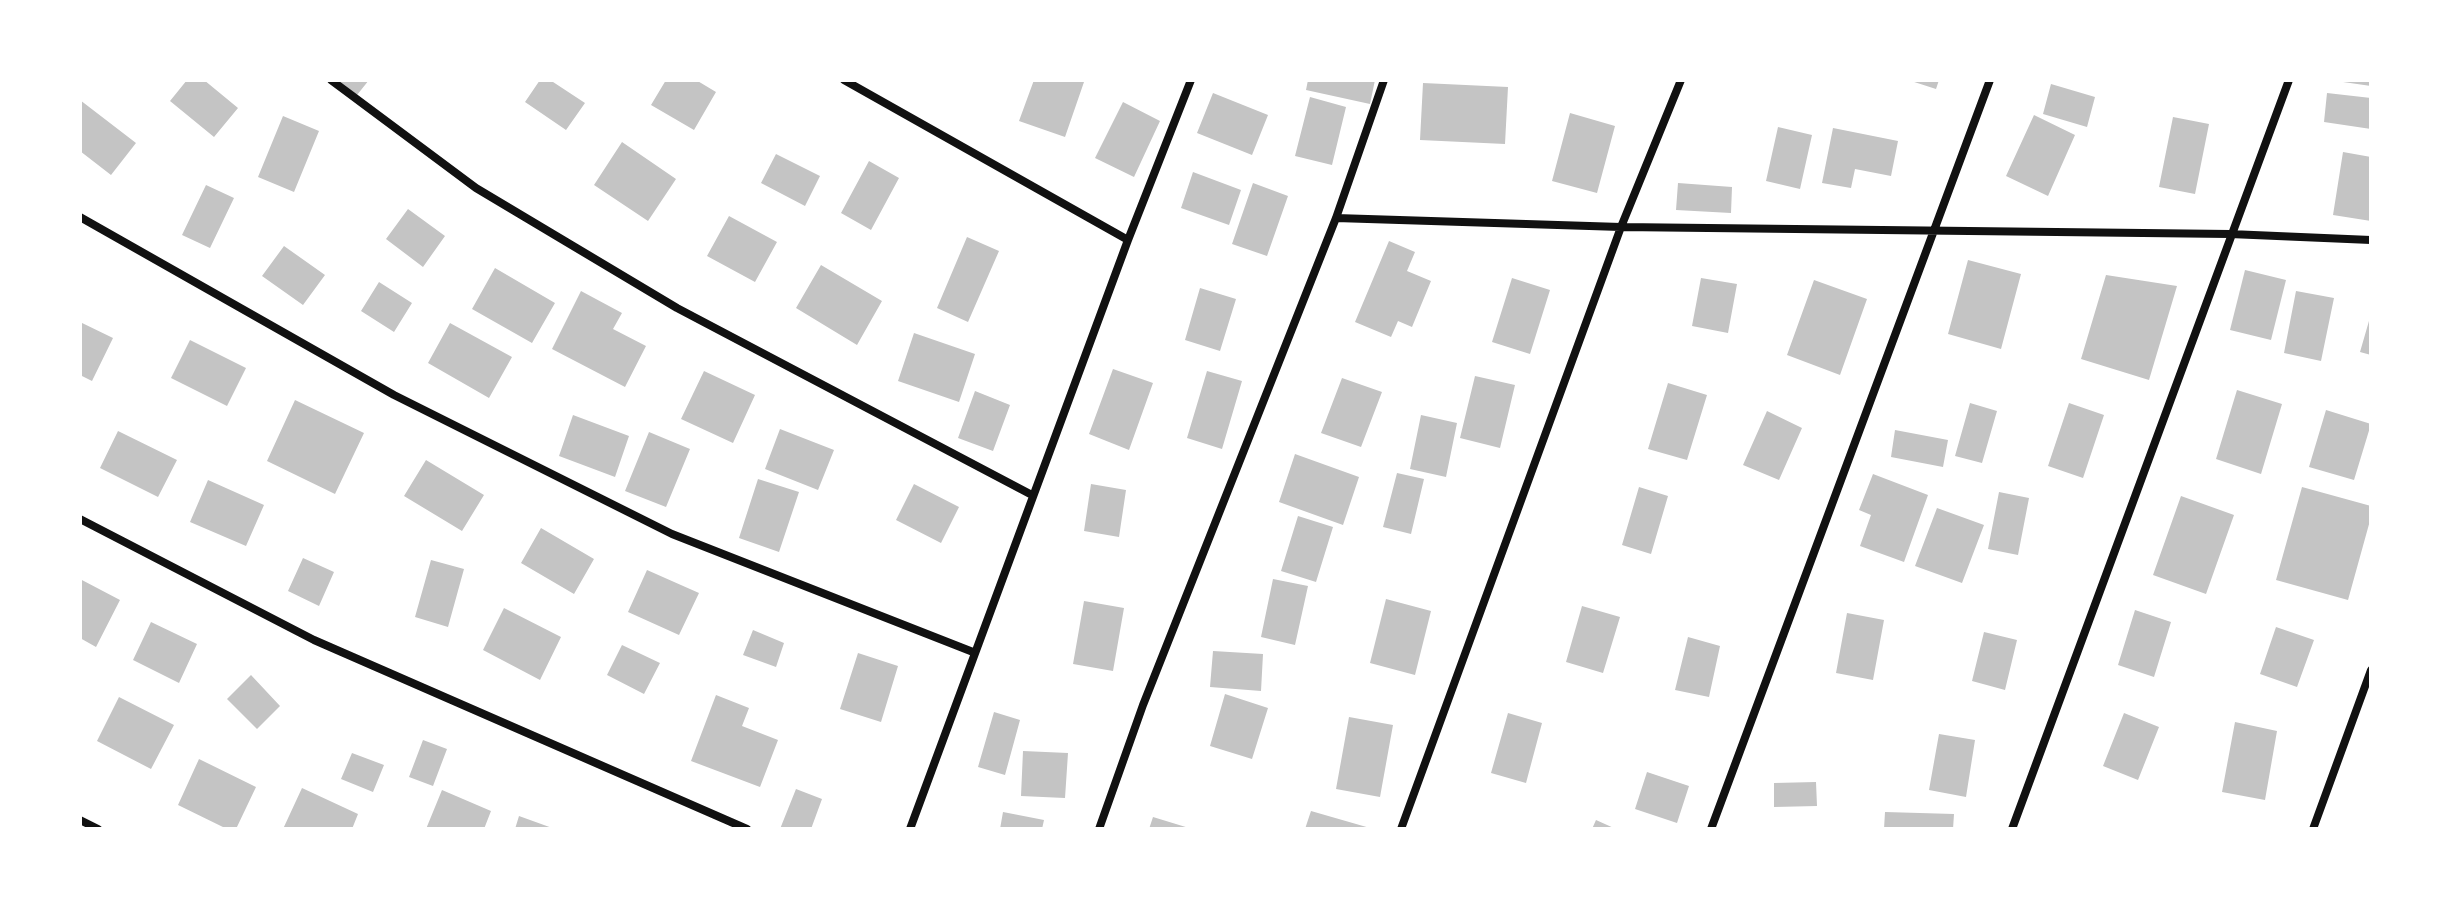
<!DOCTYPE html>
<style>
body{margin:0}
#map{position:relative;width:2451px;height:909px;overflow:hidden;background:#fff;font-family:Rubik,sans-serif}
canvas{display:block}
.frame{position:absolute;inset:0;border:82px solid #fff;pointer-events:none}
</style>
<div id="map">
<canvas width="2451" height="909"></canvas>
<div class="frame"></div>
</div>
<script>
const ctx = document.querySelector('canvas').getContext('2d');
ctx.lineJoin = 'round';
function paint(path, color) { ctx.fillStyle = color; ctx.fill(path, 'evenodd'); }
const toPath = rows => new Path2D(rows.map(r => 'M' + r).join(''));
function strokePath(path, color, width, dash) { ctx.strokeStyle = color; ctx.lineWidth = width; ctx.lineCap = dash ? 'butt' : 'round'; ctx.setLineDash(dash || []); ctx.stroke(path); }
const building = toPath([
 [187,80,204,80,238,108,214,137,170,101],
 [338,80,369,80,357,95],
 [540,80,550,80,585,103,566,130,525,102],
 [666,80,696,80,716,92,694,130,651,105],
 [1034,80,1084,82,1065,137,1019,121],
 [1308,80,1375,80,1370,104,1306,90],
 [1908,80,1939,80,1936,89],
 [2344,80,2371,80,2371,86,2343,82],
 [1423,83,1508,87,1505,144,1420,140],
 [2051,84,2095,97,2087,127,2043,114],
 [1213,93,1268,115,1252,155,1197,133],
 [2327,93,2371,98,2371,129,2324,122],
 [1310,97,1346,107,1332,165,1295,156],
 [80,100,136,143,111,175,80,151],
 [1123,102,1160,121,1134,177,1095,158],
 [1570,113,1615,126,1597,193,1552,181],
 [2034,115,2075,135,2048,196,2006,176],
 [283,116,319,131,294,192,258,177],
 [2173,117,2209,124,2195,194,2159,187],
 [1778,127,1812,135,1800,189,1766,181],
 [1833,128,1898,141,1891,176,1855,169,1851,188,1822,183],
 [622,142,676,179,648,221,594,185],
 [2343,152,2371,157,2371,221,2333,215],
 [776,154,820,176,805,206,761,183],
 [869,161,899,178,871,230,841,213],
 [1193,172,1241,190,1229,225,1181,208],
 [1253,183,1288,196,1267,256,1232,244],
 [1678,183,1732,187,1731,213,1676,210],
 [206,185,234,198,210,248,182,235],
 [408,209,445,236,423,267,386,239],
 [729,216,777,242,755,282,707,256],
 [967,237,999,251,968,322,937,308],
 [1389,241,1415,252,1407,271,1431,281,1412,327,1398,321,1391,337,1355,322],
 [284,246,325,275,303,305,262,276],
 [1968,260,2021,274,2001,349,1948,334],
 [821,265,882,301,857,345,796,308],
 [495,268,555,303,532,343,472,309],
 [2245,270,2286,280,2271,340,2230,330],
 [2106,275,2177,286,2149,380,2081,359],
 [1512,278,1550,290,1530,354,1492,342],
 [1701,278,1737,284,1728,333,1692,326],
 [1814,280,1867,299,1840,375,1787,355],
 [379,282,412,303,394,332,361,311],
 [1200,288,1236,299,1220,351,1185,340],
 [581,291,622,313,613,329,646,346,625,387,552,349],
 [2296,291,2334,298,2321,361,2284,353],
 [2371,314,2371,355,2360,352],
 [80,322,113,338,92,381,80,375],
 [450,323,512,357,489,398,428,363],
 [914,333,975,354,959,402,898,381],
 [190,340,246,368,227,406,171,378],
 [1113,369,1153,383,1129,450,1089,434],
 [704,371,755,395,733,443,681,419],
 [1207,371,1242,381,1222,449,1187,438],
 [1475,376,1515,385,1500,448,1460,438],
 [1342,378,1382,392,1361,447,1321,433],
 [1668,383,1707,395,1687,460,1648,449],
 [2237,390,2282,404,2261,474,2216,459],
 [975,391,1010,405,993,451,958,438],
 [295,400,364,433,335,494,267,461],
 [1970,403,1997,411,1982,463,1955,456],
 [2069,403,2104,415,2083,478,2048,466],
 [2326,410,2371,424,2354,480,2309,467],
 [1767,411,1802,428,1779,480,1743,465],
 [573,415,629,436,615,477,559,456],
 [1421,415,1457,423,1446,477,1410,469],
 [780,429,834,450,818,490,765,469],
 [1895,430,1948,440,1943,467,1891,457],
 [118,431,177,460,158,497,100,468],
 [649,432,690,449,666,507,625,491],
 [1295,454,1359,477,1343,525,1279,502],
 [426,460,484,495,462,531,404,496],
 [1397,473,1424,479,1411,534,1383,527],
 [1873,474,1928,495,1904,562,1860,546,1871,515,1859,510],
 [758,479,799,492,779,552,739,538],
 [208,480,264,505,246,546,190,522],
 [914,484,959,507,941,543,896,520],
 [1091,484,1126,490,1119,537,1084,531],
 [1639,487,1668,496,1651,554,1622,545],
 [2302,487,2371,506,2371,517,2348,600,2276,580],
 [1999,492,2029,498,2018,555,1988,549],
 [2181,496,2234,515,2206,594,2153,575],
 [1937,508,1984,525,1962,583,1915,566],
 [1298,516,1333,527,1316,582,1281,571],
 [541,528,594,559,574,594,521,563],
 [303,558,334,572,319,606,288,591],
 [431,560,464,569,448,627,415,617],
 [647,570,699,593,679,635,628,612],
 [80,579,120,600,96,647,80,638],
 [1273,579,1308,586,1295,645,1261,637],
 [1386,599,1431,611,1415,675,1370,663],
 [1084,601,1124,608,1113,671,1073,664],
 [1582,606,1620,617,1603,673,1566,662],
 [504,608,561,637,540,680,483,650],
 [2135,610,2171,622,2154,677,2118,665],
 [1847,613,1884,620,1873,680,1836,673],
 [151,622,197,644,179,683,133,660],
 [2276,627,2314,640,2297,687,2260,674],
 [753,630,784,643,776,667,743,655],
 [1984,632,2017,640,2005,690,1972,681],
 [1688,637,1720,646,1709,697,1675,690],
 [622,645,660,663,644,694,607,675],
 [1213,651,1263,654,1261,691,1210,687],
 [858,653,898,666,881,722,840,709],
 [251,675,280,706,257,729,227,699],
 [1225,694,1268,708,1252,759,1210,746],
 [716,695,749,708,742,726,778,740,760,787,691,761],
 [119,697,174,725,151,769,97,741],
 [994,712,1020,720,1005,775,978,767],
 [1508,713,1542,723,1526,783,1491,773],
 [2124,713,2159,727,2138,780,2103,766],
 [1349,717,1393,725,1380,797,1336,789],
 [2235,722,2277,731,2265,800,2222,792],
 [1939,734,1975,740,1966,797,1929,790],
 [423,740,447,749,433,786,409,777],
 [1023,751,1068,753,1065,798,1021,796],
 [352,753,384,765,373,792,341,779],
 [199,759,256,787,236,829,227,829,178,805],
 [1647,772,1689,786,1677,823,1635,809],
 [1816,782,1817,806,1774,807,1774,783],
 [302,788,358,814,352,829,283,829],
 [796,789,822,799,811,829,780,829],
 [442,790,491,811,484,829,426,829],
 [1311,811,1370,828,1370,829,1305,829],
 [1003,812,1044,820,1042,829,1000,829],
 [1885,812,1954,814,1953,829,1884,829],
 [519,816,555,829,515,829],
 [1153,817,1189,828,1189,829,1149,829],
 [1596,820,1616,829,1592,829]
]);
const minor = toPath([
 [331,80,476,188,677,308,1032,495],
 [844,80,1128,240],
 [80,217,394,395,672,534,973,652],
 [1336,218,1621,227,2230,234,2371,240],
 [80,519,314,640,747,829],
 [80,820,98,829],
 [910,829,1128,240,1191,80],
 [1099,829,1143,705,1336,218,1384,80],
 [1401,829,1621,227,1681,80],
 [1711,829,1990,80],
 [2012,829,2289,80],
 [2313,829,2371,670]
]);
paint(building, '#c4c4c4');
strokePath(minor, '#111', 8);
</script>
